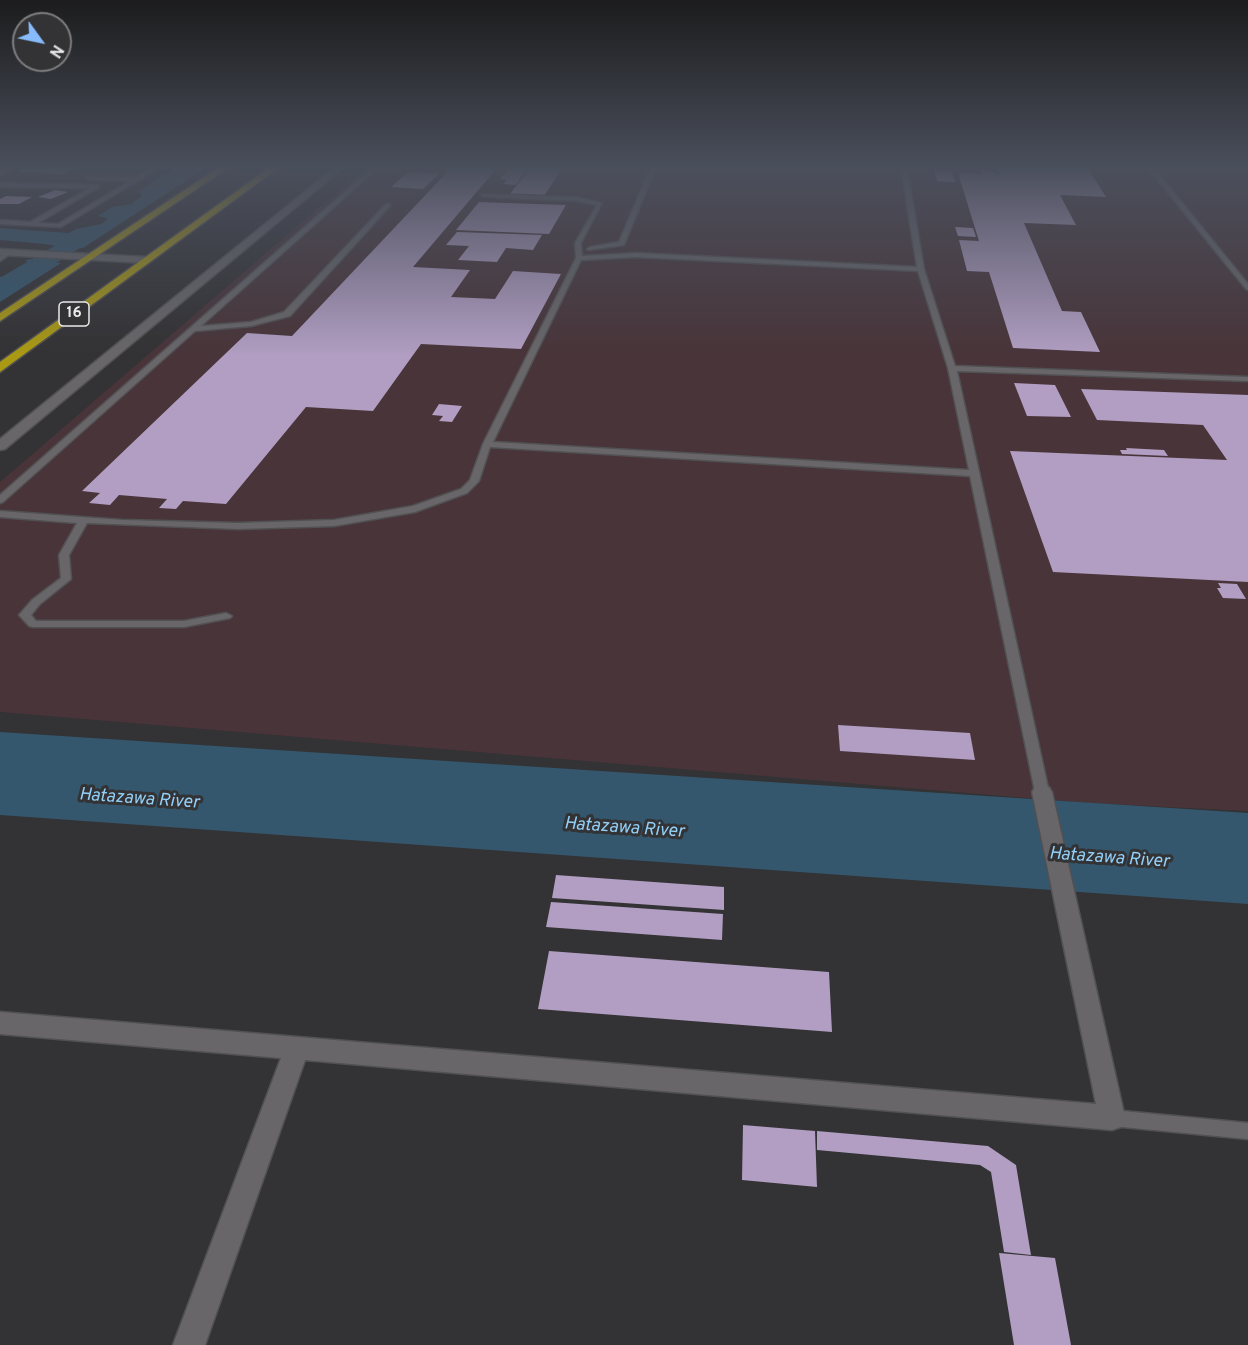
<!DOCTYPE html>
<style>
body{margin:0}
#map{position:relative;width:1248px;height:1345px;overflow:hidden;background:#333234;font-family:Overpass,sans-serif}
canvas{display:block}
.north{position:absolute;left:12px;top:12px;width:60px;height:60px;box-sizing:border-box;background:#333234;border:2px solid #7c7b7d;border-radius:50%;rotate:123deg;font-size:16px;font-weight:700;line-height:24px;text-align:center;color:#eae9eb}
.north::after{content:'';display:block;margin:auto;width:21px;height:27px;background:#88bbfc;clip-path:polygon(50% 0,100% 100%,50% 72%,0 100%)}
</style>
<div id="map">
<canvas width="1248" height="1345"></canvas>
<div class="north">N</div>
</div>
<script>
const ctx = document.querySelector('canvas').getContext('2d');
ctx.lineJoin = 'round';
function paint(path, color) { ctx.fillStyle = color; ctx.fill(path, 'evenodd'); }
const toPath = rows => new Path2D(rows.map(r => 'M' + r).join(''));
function strokePath(path, color, width, dash) { ctx.strokeStyle = color; ctx.lineWidth = width; ctx.lineCap = dash ? 'butt' : 'round'; ctx.setLineDash(dash || []); ctx.stroke(path); }
function label(font, color, halo, rows, align = 'center') {
  ctx.font = font + ' Overpass,sans-serif'; ctx.lineWidth = 6; ctx.setLineDash([]); ctx.textBaseline = 'middle'; ctx.strokeStyle = halo; ctx.fillStyle = color; for (const [text, x, y, turn = 0] of rows) {
    ctx.save(); ctx.translate(x, y); ctx.rotate((+turn || 0) * Math.PI / 180); ctx.textAlign = isNaN(turn) ? turn : align; if (halo) ctx.strokeText(text, 0, 0); ctx.fillText(text, 0, 0); ctx.restore();
  }
}
const industrial = toPath([
 [365,168,1248,168,1248,811,1087,803,0,712,0,482]
]);
const water = toPath([
 [175,168,206,168,83,248,56,249,58,247,56,246,29,241,22,236,0,235,0,230,69,233,76,229,102,224,108,218,98,216,112,207,132,204,142,195,137,192],
 [29,259,61,263,0,302,0,277,16,273,31,263,25,261],
 [0,732,1248,813,1248,904,0,815]
]);
const river = toPath([
 [0,228,79,234,86,236,90,240,86,244,8,293,0,295,0,278,56,245,0,240,0,228]
]);
const building = toPath([
 [25,168,75,168,64,174,16,172],
 [451,168,497,168,413,267,470,270,451,297,495,299,513,271,561,274,521,349,421,344,373,411,306,407,226,504,183,501,176,509,159,508,167,499,119,495,110,505,89,503,100,493,82,491,247,333,292,336],
 [509,168,520,168,527,169,516,185,503,184,507,180,500,179],
 [530,168,562,168,544,196,510,194],
 [997,168,1088,168,1106,197,1060,195,1076,225,1024,223,1062,311,1081,312,1100,352,1013,348,989,272,967,271,959,240,979,241,958,173,983,174,981,170,993,171,1000,175],
 [934,170,952,171,955,182,937,181],
 [408,172,439,174,423,189,391,187],
 [55,190,68,192,51,199,38,197],
 [6,196,32,197,19,204,0,204,0,199],
 [479,202,566,205,549,234,456,230],
 [955,227,973,228,976,237,958,236],
 [457,232,542,235,533,250,506,248,497,262,458,260,469,246,446,245],
 [1014,383,1055,385,1071,417,1027,416],
 [1081,389,1248,395,1248,582,1053,572,1010,451,1227,460,1203,425,1097,420],
 [439,404,462,406,452,422,439,421,443,416,432,415],
 [1126,448,1164,450,1168,456,1122,454,1120,450,1127,450],
 [1218,583,1237,584,1246,599,1223,598,1217,588,1221,588],
 [838,725,970,733,975,760,840,751],
 [556,875,724,887,724,910,552,898],
 [551,902,723,914,722,940,546,927],
 [549,951,829,972,832,1032,538,1009],
 [743,1125,815,1131,817,1187,742,1180],
 [817,1131,988,1146,1016,1165,1031,1255,1004,1252,991,1172,980,1165,817,1150],
 [999,1253,1055,1258,1071,1345,1014,1345]
]);
const lane = toPath([
 [152,168,159,168,61,227,0,224,0,220,30,222,90,188,0,187,0,183,99,185,99,187,38,223,58,224,130,181,89,180,87,177,135,178,152,168],
 [372,168,378,168,201,326,251,322,284,312,386,204,390,204,390,206,290,316,251,326,195,331,3,502,0,503,0,495,372,168],
 [650,168,656,168,624,245,588,250,587,249,590,247,619,242,650,168],
 [901,168,907,168,924,269,955,366,1248,377,1248,381,957,371,1049,792,1047,795,1037,795,1035,792,970,476,490,447,479,481,467,493,415,512,334,526,238,529,87,523,69,555,71,579,40,604,31,615,36,621,184,621,226,613,232,616,230,618,184,627,33,627,29,626,19,615,32,600,61,578,59,555,77,523,0,517,0,511,122,520,238,523,334,520,413,506,461,489,470,480,483,444,576,258,575,243,597,205,576,201,483,197,481,194,576,197,602,203,581,243,582,256,636,253,917,267,901,168],
 [636,257,918,271,948,368,969,470,493,442,581,260,636,257],
 [1148,168,1154,168,1248,284,1248,290,1246,289,1148,168],
 [8,251,13,252,0,261,0,256,8,251],
 [1112,1110,1248,1123,1248,1139,1112,1126,1106,1124,1103,1118,1106,1112,1112,1110]
]);
const street = toPath([
 [334,168,343,168,5,449,0,450,0,439,334,168]
]);
const secondary = toPath([
 [0,249,147,257,152,260,147,263,0,255,0,249],
 [1042,785,1049,787,1052,792,1125,1118,1121,1127,1112,1130,305,1060,205,1345,173,1345,281,1058,0,1034,0,1012,1096,1104,1032,792,1035,787,1042,785]
]);
const primary = toPath([
 [4,168,14,168,0,176,0,171,4,168]
]);
const highway = toPath([
 [218,168,228,168,0,321,0,313,218,168],
 [269,168,278,168,0,372,0,362,269,168]
]);
const shields = [
 [74,314,30]
];
const shieldNames = [
 ["16",74,314]
];
const waterNames = [
 ["Hatazawa River",139,800,4],
 ["Hatazawa River",624,829,4],
 ["Hatazawa River",1109,859,4]
];
paint(industrial, '#483439');
paint(water, '#34576e');
paint(river, '#34576e');
paint(building, '#b19ec2');
strokePath(lane, '#515052', 3);
strokePath(street, '#515052', 3);
strokePath(secondary, '#515052', 3);
strokePath(primary, '#515052', 3);
strokePath(highway, '#515052', 3);
paint(lane, '#686669');
paint(street, '#686669');
paint(secondary, '#686669');
paint(primary, '#908535');
paint(highway, '#aa9a13');
const sky = ctx.createLinearGradient(0, 0, 0, 356);
sky.addColorStop(0, '#1c1c1d');
sky.addColorStop(0.47, '#4a4f5c');
sky.addColorStop(1, '#4a4f5c00');
ctx.fillStyle = sky;
ctx.fillRect(0, 0, 1248, 356);
for (const [x, y, w] of shields) { const box = new Path2D(); box.roundRect(x - w / 2, y - 12, w, 24, 4.5); ctx.fillStyle = '#333234'; ctx.fill(box); strokePath(box, '#eae9eb', 1.5); }
label('bold 15px', '#eae9eb', null, shieldNames);
label('italic 18px', '#92d0f9', '#333234', waterNames);
</script>
